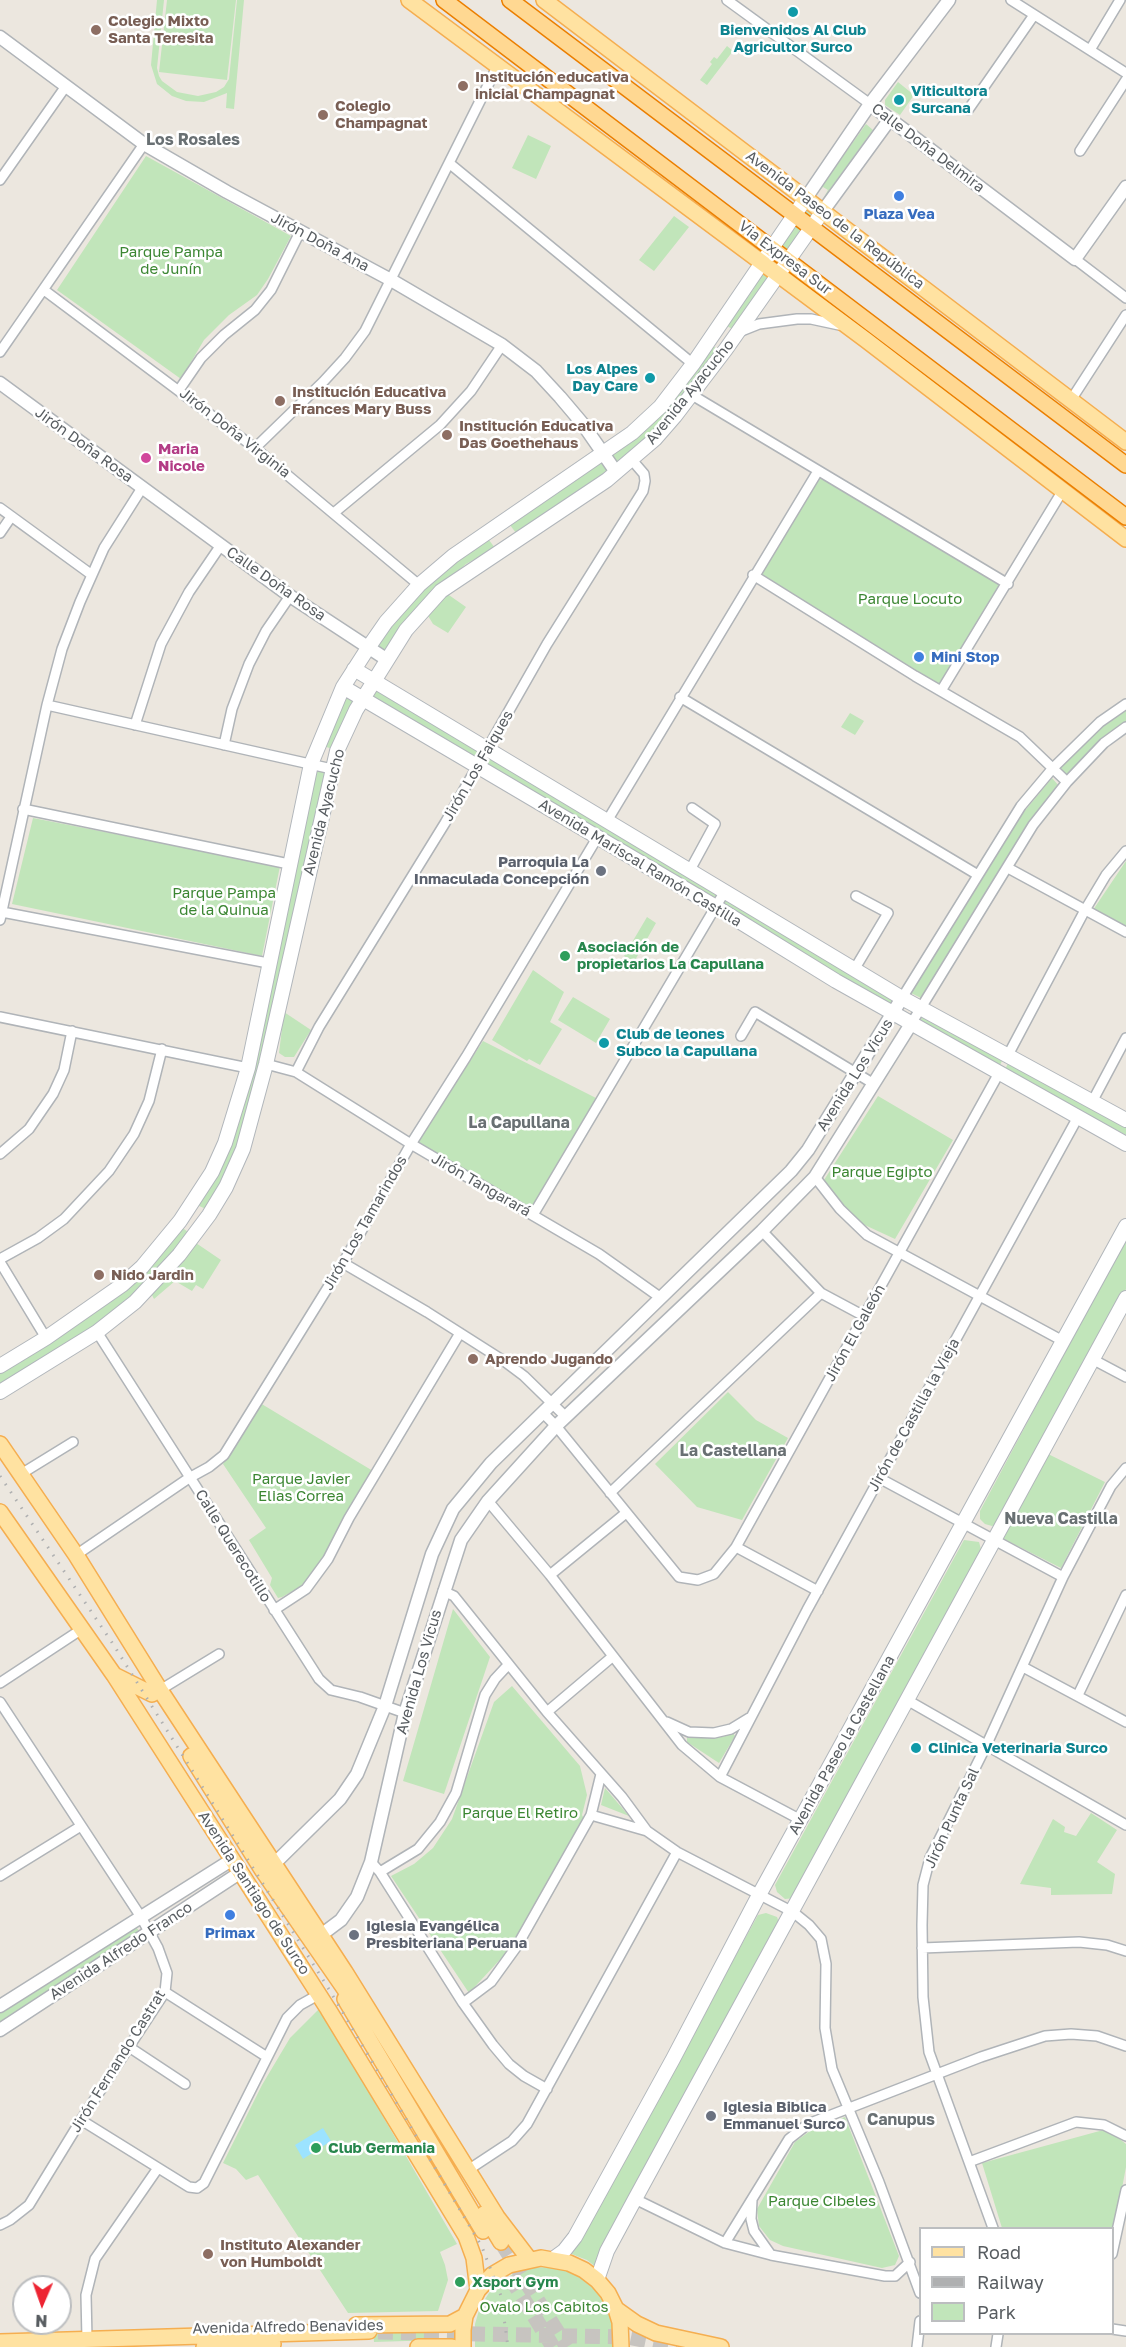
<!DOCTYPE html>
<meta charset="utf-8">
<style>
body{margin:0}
#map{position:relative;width:1126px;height:2347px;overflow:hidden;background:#ece7df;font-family:"Golos Text",sans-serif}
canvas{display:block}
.legend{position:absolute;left:919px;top:2227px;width:195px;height:108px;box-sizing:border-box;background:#fff;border:2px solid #bcbec0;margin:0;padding:8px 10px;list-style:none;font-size:18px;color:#585d61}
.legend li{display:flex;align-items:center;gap:12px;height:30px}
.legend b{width:30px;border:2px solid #bcbec0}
.north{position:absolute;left:12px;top:2275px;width:60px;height:60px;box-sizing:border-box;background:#fff;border:2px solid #bcbec0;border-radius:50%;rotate:182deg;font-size:16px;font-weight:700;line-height:24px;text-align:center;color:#585d61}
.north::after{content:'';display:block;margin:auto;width:21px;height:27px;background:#ed2432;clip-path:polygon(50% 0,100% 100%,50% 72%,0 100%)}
</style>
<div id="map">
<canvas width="1126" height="2347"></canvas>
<ul class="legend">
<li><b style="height:8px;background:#ffe2a1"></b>Road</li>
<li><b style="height:8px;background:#afb0b1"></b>Railway</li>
<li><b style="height:16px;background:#c1e5ba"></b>Park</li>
</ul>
<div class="north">N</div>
</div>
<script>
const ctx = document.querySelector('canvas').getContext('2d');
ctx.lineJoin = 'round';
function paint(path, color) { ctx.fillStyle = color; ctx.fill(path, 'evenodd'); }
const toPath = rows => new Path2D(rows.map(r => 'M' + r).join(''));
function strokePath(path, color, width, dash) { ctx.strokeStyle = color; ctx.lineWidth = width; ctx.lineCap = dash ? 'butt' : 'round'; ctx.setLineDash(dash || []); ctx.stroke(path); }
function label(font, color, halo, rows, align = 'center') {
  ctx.font = font + ' "Golos Text",sans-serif'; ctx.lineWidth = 5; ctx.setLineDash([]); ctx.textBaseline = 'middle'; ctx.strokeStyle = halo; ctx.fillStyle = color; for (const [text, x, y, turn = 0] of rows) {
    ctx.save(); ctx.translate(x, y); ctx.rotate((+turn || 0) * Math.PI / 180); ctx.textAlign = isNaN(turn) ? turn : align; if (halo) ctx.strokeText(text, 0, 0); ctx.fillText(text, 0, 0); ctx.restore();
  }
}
const green = toPath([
 [157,0,164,0,157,68,159,76,162,81,177,92,198,96,216,92,224,87,229,79,237,0,244,0,234,109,226,108,227,93,204,102,186,101,172,96,157,84,151,65],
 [167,0,236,0,227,80,159,72],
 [727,46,733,51,707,85,700,80,712,64,710,62,714,57,717,59],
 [898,82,914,95,900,115,885,105,885,100],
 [866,124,873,130,823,199,828,190,823,187,816,194],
 [528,135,551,146,536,179,512,168],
 [146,156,291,236,268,279,257,295,229,315,204,340,181,379,57,290],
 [803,208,815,216,734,330,727,326,755,287,755,279],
 [674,216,689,227,654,271,639,260],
 [710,344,719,350,687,394,638,449,613,469,603,455,633,438],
 [601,461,608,469,606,474,519,537,507,521],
 [819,476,1002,586,940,687,760,575],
 [486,536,495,548,466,564,441,586,386,654,373,646,422,586],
 [446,593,466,607,448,633,433,624,427,614],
 [374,684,484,748,476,763,366,698],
 [345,688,364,699,338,751,318,744],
 [1126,707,1126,723,1068,777,1059,766,1101,724],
 [850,713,864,721,855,735,841,727],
 [488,752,722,893,715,903,480,766],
 [312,766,328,771,238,1156,206,1209,197,1205,226,1145],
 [1052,778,1059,786,1030,821,921,998,911,993,1023,813],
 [33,818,280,866,262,956,12,904],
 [1126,861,1126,927,1093,910],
 [727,896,898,999,891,1009,720,907],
 [647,917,656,923,634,962,624,956],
 [533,970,564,992,550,1022,562,1029,540,1065,529,1059,527,1061,492,1040],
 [573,997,610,1019,596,1043,558,1020],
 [284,1012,311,1030,294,1057,285,1057,279,1053],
 [923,1016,1003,1059,999,1067,919,1023],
 [483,1041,598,1099,532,1210,417,1143],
 [1008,1063,1126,1127,1126,1135,1005,1070],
 [878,1096,953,1140,895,1239,856,1221,824,1180],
 [181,1227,191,1234,157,1275,94,1329,0,1387,0,1373,90,1314],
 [1126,1238,1126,1289,998,1524,992,1526,985,1524,980,1519,980,1511],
 [196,1243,221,1260,203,1289,196,1285,192,1291,175,1281,154,1299,151,1293],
 [728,1392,756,1420,788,1438,742,1520,697,1507,655,1464],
 [260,1403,373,1471,340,1524,327,1551,311,1575,300,1587,282,1597,278,1598,270,1585,272,1578,249,1540,266,1528,223,1464],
 [1046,1453,1105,1482,1061,1568,1002,1538],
 [964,1540,979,1542,982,1553,795,1898,785,1899,777,1892,775,1885],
 [453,1609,490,1657,444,1794,403,1781],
 [512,1686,580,1766,587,1795,582,1815,586,1823,507,1952,469,1993,391,1876,414,1864,433,1848,452,1819,494,1702],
 [733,1733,735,1736,719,1763,687,1742,687,1738,722,1737],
 [605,1788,629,1816,601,1805],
 [1091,1813,1117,1830,1097,1862,1115,1874,1112,1894,1051,1895,1051,1888,1020,1884,1053,1819,1065,1827,1064,1832,1076,1836],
 [766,1913,777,1917,780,1925,597,2268,587,2260,569,2253,579,2241,758,1915],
 [135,1926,141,1933,0,2022,0,2009],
 [320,2008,457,2244,440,2252,445,2265,448,2280,438,2311,348,2313,258,2175,246,2180,236,2169,223,2163,262,2085,290,2038],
 [845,2117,899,2256,895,2265,882,2268,783,2246,770,2240,759,2226,757,2209,795,2142,810,2131],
 [1107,2129,1126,2144,1126,2167,1113,2236,1112,2228,1002,2228,982,2163],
 [547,2267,563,2269,578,2275,592,2285,602,2297,610,2312,614,2327,614,2347,475,2347,475,2324,480,2307,489,2293,501,2281,515,2273,531,2268],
 [439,2327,439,2340,374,2342,373,2329]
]);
const water = toPath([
 [323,2128,331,2141,303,2159,295,2145]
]);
const primaryTunnel = toPath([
 [501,2242,567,2347],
 [510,2277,553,2347],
 [378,2332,628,2337,677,2347]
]);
const minor = toPath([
 [727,0,870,104],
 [1011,0,1126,73],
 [1090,50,1120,0],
 [968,110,1034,15],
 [1080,151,1126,80],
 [449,163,693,364],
 [0,180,66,86],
 [1075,259,1126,298],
 [44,290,255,448,419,585],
 [739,332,759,324,797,319,811,319,839,325],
 [0,352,144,144],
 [179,390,201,358,224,335,255,310,271,290,300,232],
 [692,395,1008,584],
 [1071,400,1126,315],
 [255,448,323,382,345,358,365,331,498,65],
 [0,508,92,575],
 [335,512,440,425,471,391,502,345],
 [0,533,11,517],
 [753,575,915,676,1020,737,1067,782],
 [941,691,1063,490],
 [680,697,978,875],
 [47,705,332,769],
 [135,725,161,644,189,592,221,545],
 [224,745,232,709,249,664,266,631,290,596],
 [23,809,289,864],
 [607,821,818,471],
 [1008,868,1126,932],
 [690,870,715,824,692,808],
 [2,912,268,963],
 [0,920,47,705,62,649,80,602,104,548,142,488],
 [854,970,888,913,856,896],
 [902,998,1021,806,1053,768,1100,722,1126,704],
 [0,1017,248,1068],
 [911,1024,1033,825,1067,782,1104,743,1126,727],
 [741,1036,755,1012,874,1084],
 [1007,1057,1085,910,1106,875,1126,851],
 [266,1064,296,1072,411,1144,599,1254,661,1298],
 [296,1072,319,1027,445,823,547,644,643,491,645,481,644,474,632,460],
 [1092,1102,1126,1038],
 [0,1154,29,1129,53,1094,64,1070,72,1031],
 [815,1177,840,1209,867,1235,1063,1341],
 [533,1215,725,891],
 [762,1231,821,1293,864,1316],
 [0,1259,38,1238,64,1219,109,1171,134,1134,149,1101,162,1049],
 [0,1262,46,1338],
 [343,1263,427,1312,504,1361,524,1376,566,1417],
 [97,1332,319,1679,331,1690,360,1697,405,1713],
 [1092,1359,1126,1377],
 [543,1413,556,1426,679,1577,698,1580,714,1574,736,1547,999,1073],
 [21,1474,73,1442],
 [879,1478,1063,1577],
 [610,1493,821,1293],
 [488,1501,550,1575,682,1745,720,1777,801,1820],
 [736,1547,818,1591],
 [76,1555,189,1478,209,1467,224,1455,343,1263,411,1144,466,1057,597,838],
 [550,1575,626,1513],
 [443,1591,454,1596,547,1712,622,1797,647,1831,677,1852,793,1912,809,1925,821,1939,826,1964,825,2028,832,2069,879,2182,920,2293],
 [274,1610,306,1589,328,1559,349,1518,460,1333],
 [1023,1667,1126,1722],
 [0,1683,82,1629],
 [160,1690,219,1654],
 [1078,1695,1126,1595],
 [907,1700,1126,1825],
 [0,1702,141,1917,158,1948,167,1973,165,1992,81,2120,29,2205,10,2220,0,2225],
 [547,1712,612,1657],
 [667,1722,689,1732,714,1733,731,1729,749,1718],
 [720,1777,807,1610,1078,1117],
 [591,1815,647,1831],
 [371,1862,380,1872,463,2003,493,2045,509,2064,524,2076,547,2089],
 [380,1872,418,1849,440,1822,456,1793,485,1695,495,1679,508,1665],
 [0,1876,81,1826],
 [922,1948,1079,1942,1107,1945,1126,1951],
 [165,1992,267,2057],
 [463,2003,491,1982,517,1946,591,1815,601,1774],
 [129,2047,185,2084],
 [81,2120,189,2187,197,2188,204,2183,287,2018,300,2005,318,1995],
 [969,2162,1076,2122,1104,2125,1126,2136],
 [468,2170,512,2141,527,2124,677,1852],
 [635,2199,725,2243,771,2255,885,2276,895,2276,910,2262],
 [752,2200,751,2219,754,2231,771,2255],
 [993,2228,929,2052,923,1997,922,1925,923,1885,930,1858,986,1746,1063,1577,1111,1486,1126,1468],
 [725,2243,789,2139,808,2124,981,2057,1045,2036,1071,2034,1097,2036,1126,2046],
 [1112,2254,1126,2190],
 [1112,2329,1126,2331],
 [87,2339,86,2295,95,2259,158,2168],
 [917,2347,920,2321],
 [996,2347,998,2334]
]);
const tertiary = toPath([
 [0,37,144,144,227,192,391,280,502,345,536,371,560,397,582,423,616,472],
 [870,104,1075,259,1126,187],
 [806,198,870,104,949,0],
 [823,211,890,119],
 [0,383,290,596,386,659],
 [274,1864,340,1799,357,1774,385,1706,432,1554,453,1509,491,1463,791,1171,808,1150,902,998],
 [321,1935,341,1920,357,1897,371,1862,405,1713,461,1540,488,1501,556,1426,762,1231,815,1177,911,1024],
 [0,2006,233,1859],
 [0,2030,241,1872]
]);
const secondary = toPath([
 [354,669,902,998,1126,1120],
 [343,687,716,907,836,981,1126,1144],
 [0,1366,46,1338,122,1285,142,1267,180,1221,212,1172,225,1143,248,1068,311,764,343,687,368,648,386,622,419,585,453,556,632,433,660,407,693,364,806,198],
 [0,1392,97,1332,135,1302,179,1255,209,1215,226,1187,243,1149,266,1064,337,751,356,710,406,630,441,591,607,480,655,439,675,416,726,349,823,211],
 [553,2259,564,2251,575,2237,673,2059,759,1895,1126,1226],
 [597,2280,607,2251,635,2199,1126,1298]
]);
const primary = toPath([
 [409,0,866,340,1126,539],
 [544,0,1126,442],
 [0,1444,76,1555,160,1690,345,1972,497,2217,529,2259],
 [0,1512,114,1675,328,2009,466,2236,474,2258,478,2290],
 [114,1675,152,1694],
 [191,1756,263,1871,355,2004],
 [345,1999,483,2231],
 [484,2214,501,2242],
 [616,2309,637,2324,656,2333,721,2347],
 [356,2325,450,2324,465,2316],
 [0,2342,369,2331],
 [204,2347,273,2344],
 [418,2347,452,2347],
 [463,2347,463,2330,465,2316,478,2290,492,2275,509,2265,541,2258,569,2263,584,2270,597,2280,608,2293,616,2309,620,2322,621,2347]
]);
const trunk = toPath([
 [444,0,1126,517],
 [510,0,1126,465]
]);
const rail = toPath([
 [0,1476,113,1644,330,1991,482,2247,501,2296,508,2347]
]);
const markers = [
 [793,12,6,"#0f9aa8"],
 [96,30,6,"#8d6e63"],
 [463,86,6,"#8d6e63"],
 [899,100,6,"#0f9aa8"],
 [323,115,6,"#8d6e63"],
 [899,196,6,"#3f7fe0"],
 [650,378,6,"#0f9aa8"],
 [280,401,6,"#8d6e63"],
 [447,435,6,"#8d6e63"],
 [146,458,6,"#d1479c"],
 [919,657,6,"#3f7fe0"],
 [601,871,6,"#6b7280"],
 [565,956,6,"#2e9e5b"],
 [604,1043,6,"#0f9aa8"],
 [99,1275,6,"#8d6e63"],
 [473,1359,6,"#8d6e63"],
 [916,1748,6,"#0f9aa8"],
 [230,1915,6,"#3f7fe0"],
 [354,1935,6,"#6b7280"],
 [711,2116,6,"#6b7280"],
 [316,2148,6,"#2e9e5b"],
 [208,2254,6,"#8d6e63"],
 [460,2282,6,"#2e9e5b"]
];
const educationNames = [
 ["Colegio Mixto",108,21],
 ["Santa Teresita",108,38],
 ["Institución educativa",475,77],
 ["inicial Champagnat",475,94],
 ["Colegio",335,106],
 ["Champagnat",335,123],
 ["Institución Educativa",292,392],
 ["Frances Mary Buss",292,409],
 ["Institución Educativa",459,426],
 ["Das Goethehaus",459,443],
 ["Nido Jardin",111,1275],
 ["Aprendo Jugando",485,1359],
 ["Instituto Alexander",220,2245],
 ["von Humboldt",220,2262]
];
const cultureNames = [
 ["Bienvenidos Al Club",793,30,"center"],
 ["Agricultor Surco",793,47,"center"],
 ["Viticultora",911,91],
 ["Surcana",911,108],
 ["Los Alpes",638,369,"right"],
 ["Day Care",638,386,"right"],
 ["Club de leones",616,1034],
 ["Subco la Capullana",616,1051],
 ["Clinica Veterinaria Surco",928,1748]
];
const streetNames = [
 ["Calle Doña Delmira",928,148,37],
 ["Avenida Paseo de la República",835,220,37],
 ["Jirón Doña Ana",320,242,28],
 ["Via Expresa Sur",785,258,37],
 ["Avenida Ayacucho",690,392,-51],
 ["Jirón Doña Virginia",235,433,38],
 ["Jirón Doña Rosa",84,445,36],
 ["Calle Doña Rosa",276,584,35],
 ["Jirón Los Faiques",478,766,-60],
 ["Avenida Ayacucho",324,812,-76],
 ["Avenida Mariscal Ramón Castilla",640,863,31],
 ["Avenida Los Vicus",855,1075,-58],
 ["Jirón Tangarará",481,1185,30],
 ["Jirón Los Tamarindos",365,1223,-60],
 ["Jirón El Galeón",855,1333,-61],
 ["Jirón de Castilla la Vieja",914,1415,-61],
 ["Calle Querecotillo",233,1546,58],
 ["Avenida Los Vicus",419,1672,-74],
 ["Avenida Paseo la Castellana",842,1745,-61],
 ["Jirón Punta Sal",952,1818,-65],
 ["Avenida Santiago de Surco",254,1893,57],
 ["Avenida Alfredo Franco",121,1951,-33],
 ["Jirón Fernando Castrat",118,2061,-58],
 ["Avenida Alfredo Benavides",288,2327,-1]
];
const shopNames = [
 ["Plaza Vea",899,214],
 ["Mini Stop",931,657,"left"],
 ["Primax",230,1933]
];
const parkNames = [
 ["Parque Pampa",171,252],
 ["de Junín",171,269],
 ["Parque Locuto",910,599],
 ["Parque Pampa",224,893],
 ["de la Quinua",224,910],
 ["Parque Egipto",882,1172],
 ["Parque Javier",301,1479],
 ["Elias Correa",301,1496],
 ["Parque El Retiro",520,1813],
 ["Parque Cibeles",822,2201],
 ["Ovalo Los Cabitos",544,2307]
];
const hotelNames = [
 ["Maria",158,449],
 ["Nicole",158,466]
];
const worshipNames = [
 ["Parroquia La",589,862,"right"],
 ["Inmaculada Concepción",589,879,"right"],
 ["Iglesia Evangélica",366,1926],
 ["Presbiteriana Peruana",366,1943],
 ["Iglesia Biblica",723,2107],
 ["Emmanuel Surco",723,2124]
];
const leisureNames = [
 ["Asociación de",577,947],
 ["propietarios La Capullana",577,964],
 ["Club Germania",328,2148],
 ["Xsport Gym",472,2282]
];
const neighbourhoodNames = [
 ["Los Rosales",193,140],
 ["La Capullana",519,1123],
 ["La Castellana",733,1451],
 ["Nueva Castilla",1061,1519],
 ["Canupus",901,2120]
];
paint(green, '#c1e5ba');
paint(water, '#9ce3ff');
strokePath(primaryTunnel, '#c7c4c0', 15, [15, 8]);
strokePath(minor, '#b0b4b8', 12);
strokePath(tertiary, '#b0b4b8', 15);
strokePath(secondary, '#b1b6bb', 16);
strokePath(primary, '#f5ae50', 18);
strokePath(trunk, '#eb7f00', 18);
strokePath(minor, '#fff', 9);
strokePath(tertiary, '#fff', 12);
strokePath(secondary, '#fff', 14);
strokePath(primary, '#ffe2a1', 15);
strokePath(trunk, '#ffd892', 15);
strokePath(rail, '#afb0b1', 3, [1.5, 8]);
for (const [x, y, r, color] of markers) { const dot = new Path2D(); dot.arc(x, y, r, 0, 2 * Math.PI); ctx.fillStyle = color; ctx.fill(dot); strokePath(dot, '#fff', 2); }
label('bold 15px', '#785e54', '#fff', educationNames, 'left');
label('bold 15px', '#0d838f', '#fff', cultureNames, 'left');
label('15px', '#585d61', '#fff', streetNames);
label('bold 15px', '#366cbe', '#fff', shopNames);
label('15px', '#3b8632', '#fff', parkNames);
label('bold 15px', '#b23c85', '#fff', hotelNames, 'left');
label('bold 15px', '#5b616d', '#fff', worshipNames, 'left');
label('bold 15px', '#27864d', '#fff', leisureNames, 'left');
label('bold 16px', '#697073', '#fff', neighbourhoodNames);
</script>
